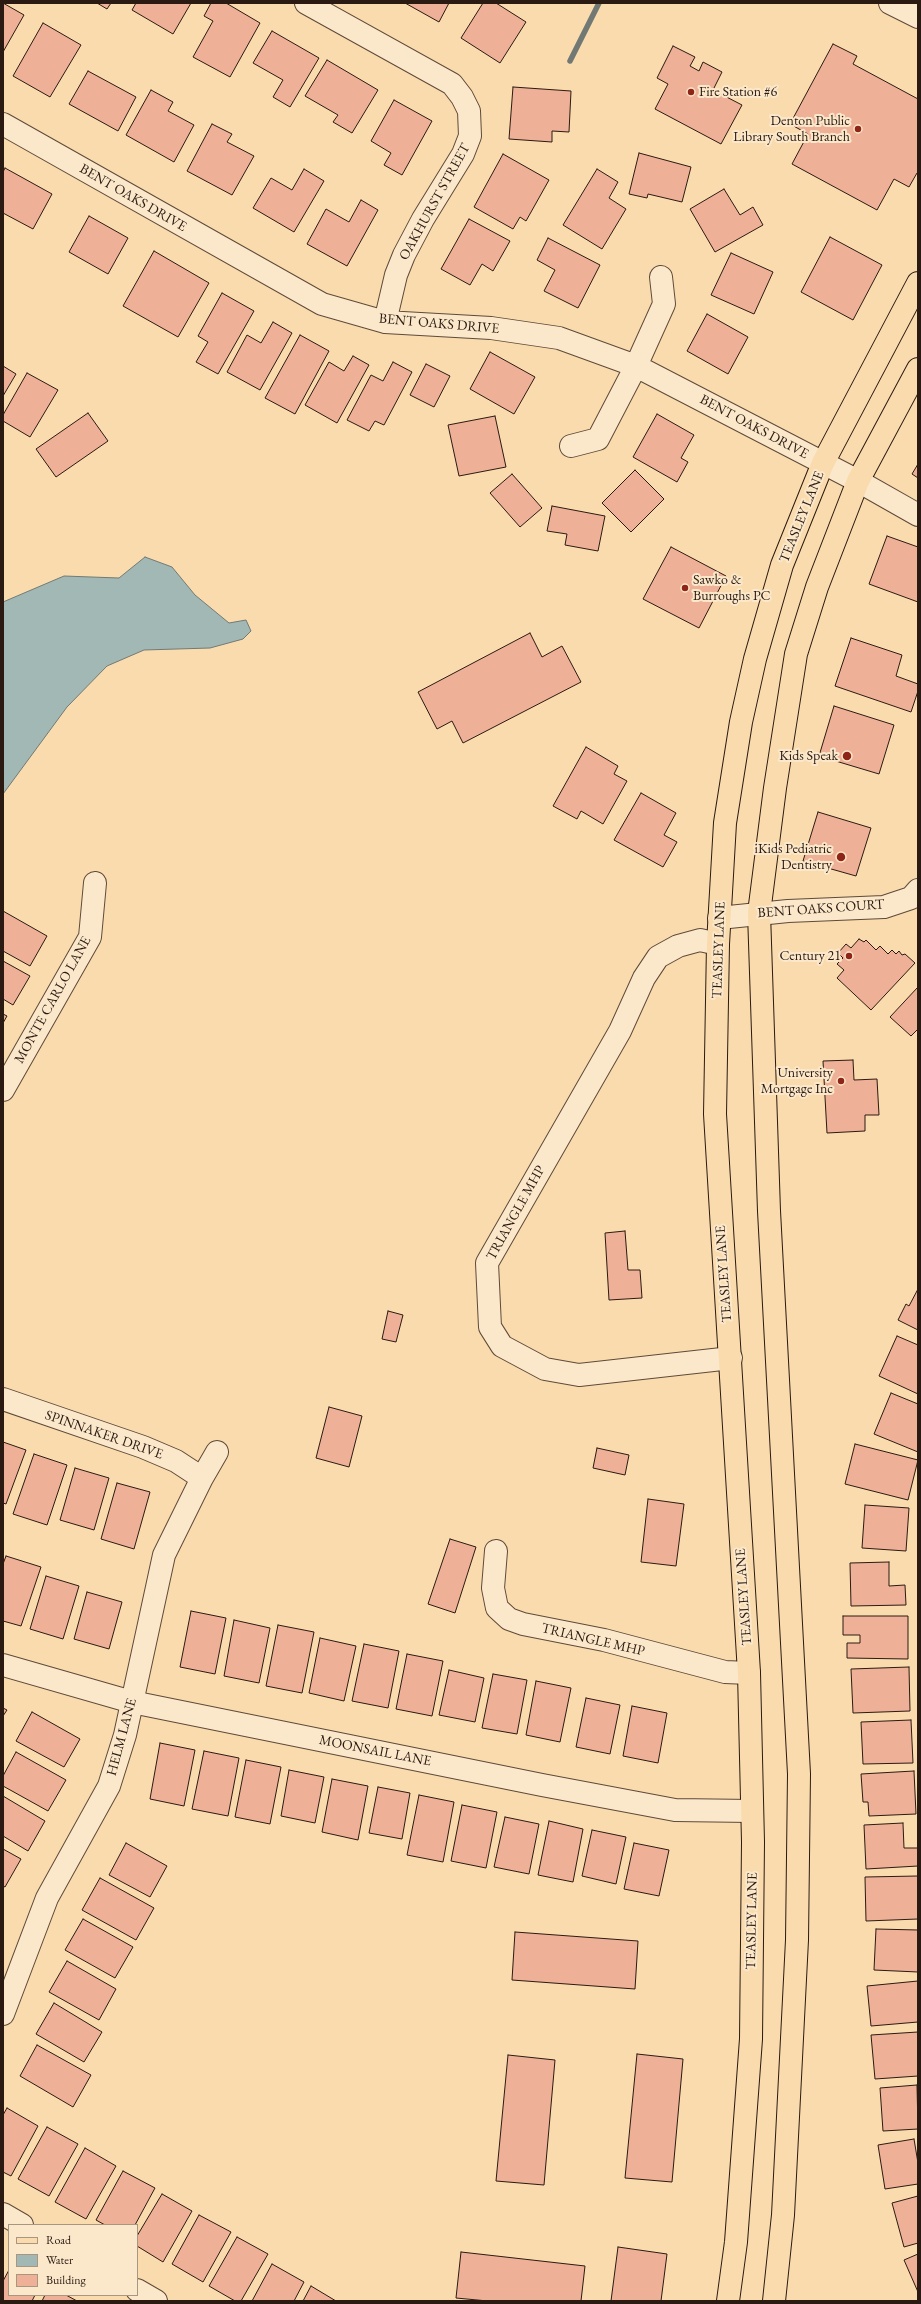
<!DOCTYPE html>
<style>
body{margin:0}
#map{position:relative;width:921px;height:2304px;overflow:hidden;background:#f9dbad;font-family:"EB Garamond",serif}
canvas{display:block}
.frame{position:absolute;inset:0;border:4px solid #2b1a12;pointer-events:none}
.legend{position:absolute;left:8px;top:2224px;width:130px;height:72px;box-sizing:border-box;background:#fbe8ca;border:1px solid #a89680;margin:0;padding:5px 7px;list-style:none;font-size:12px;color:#2b1a12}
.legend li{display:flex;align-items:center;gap:8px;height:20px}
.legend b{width:20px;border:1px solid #a89680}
</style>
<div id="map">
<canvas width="921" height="2304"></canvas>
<div class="frame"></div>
<ul class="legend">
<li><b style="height:5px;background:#f9dbad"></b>Road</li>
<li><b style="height:11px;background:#a2b8b5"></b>Water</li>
<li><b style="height:11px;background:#eeb096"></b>Building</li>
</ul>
</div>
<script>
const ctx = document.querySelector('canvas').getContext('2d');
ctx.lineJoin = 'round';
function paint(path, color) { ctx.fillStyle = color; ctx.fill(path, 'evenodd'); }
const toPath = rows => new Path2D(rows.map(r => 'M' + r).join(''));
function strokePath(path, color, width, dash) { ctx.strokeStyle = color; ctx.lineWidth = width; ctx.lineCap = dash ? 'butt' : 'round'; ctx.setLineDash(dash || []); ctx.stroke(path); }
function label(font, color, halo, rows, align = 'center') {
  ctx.font = font + ' "EB Garamond",serif'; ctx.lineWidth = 4; ctx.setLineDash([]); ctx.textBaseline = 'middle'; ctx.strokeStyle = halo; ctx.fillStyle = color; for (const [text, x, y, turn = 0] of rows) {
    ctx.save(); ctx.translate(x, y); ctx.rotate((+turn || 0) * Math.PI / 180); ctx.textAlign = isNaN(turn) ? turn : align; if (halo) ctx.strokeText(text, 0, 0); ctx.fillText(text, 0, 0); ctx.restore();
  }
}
const water = toPath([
 [145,557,172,567,195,595,229,623,246,620,251,631,243,639,210,648,144,650,107,666,67,707,3,794,3,602,64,576,119,578,145,557]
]);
const stream = toPath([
 [570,61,599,3]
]);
const building = toPath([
 [3,3,24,15,3,52,3,3],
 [97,3,111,3,107,9,97,3],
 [136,3,191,3,173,34,132,10,136,3],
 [211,3,226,3,260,23,230,77,193,57,213,21,204,16,211,3],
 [405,3,449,3,439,22,405,3],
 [483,3,496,3,526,22,500,63,461,38,483,3],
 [43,23,81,45,50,97,13,76,43,23],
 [272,31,319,58,290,107,273,97,283,80,253,63,272,31],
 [833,44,857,56,853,64,918,99,918,173,917,173,909,187,894,179,877,210,792,164,808,134,790,124,833,44],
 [673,46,695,57,690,66,699,71,703,62,722,72,713,90,742,105,721,144,655,109,668,84,657,78,673,46],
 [327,60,378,90,352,133,333,122,338,115,305,96,327,60],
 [88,71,136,97,118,131,69,104,88,71],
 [513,87,571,91,569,132,552,131,552,142,509,139,513,87],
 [151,90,173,102,168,111,194,125,174,162,126,135,151,90],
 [394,100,432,121,402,175,384,165,391,153,371,141,394,100],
 [212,124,232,134,227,142,254,156,232,195,187,171,212,124],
 [639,153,691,167,682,202,648,194,647,198,629,194,639,153],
 [503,154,549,180,526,221,520,217,513,229,474,207,503,154],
 [5,168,52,194,33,229,3,213,3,172,5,168],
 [304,169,324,181,294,232,253,208,271,178,292,190,304,169],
 [597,169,618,182,609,198,626,209,602,249,563,225,597,169],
 [724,189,740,215,753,207,763,225,715,252,690,209,724,189],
 [361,200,378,210,347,266,307,244,326,209,349,222,361,200],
 [89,216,128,238,108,274,69,252,89,216],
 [469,219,510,241,493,271,482,264,470,285,441,269,469,219],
 [830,237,882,265,853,320,801,292,830,237],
 [548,238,600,265,578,308,544,291,555,270,537,260,548,238],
 [154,251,209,283,178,337,123,306,154,251],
 [731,253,773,272,754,314,711,295,731,253],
 [222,293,254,311,218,374,196,362,208,342,198,336,222,293],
 [707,314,748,337,728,374,687,351,707,314],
 [273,322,292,333,260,390,227,372,247,335,261,343,273,322],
 [300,335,329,351,295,414,265,398,300,335],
 [490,352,535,377,514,414,470,389,490,352],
 [353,356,369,365,337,423,305,405,329,362,344,371,353,356],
 [393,362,412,372,384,425,375,421,369,431,347,420,371,375,383,381,393,362],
 [426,364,450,376,434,407,410,395,426,364],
 [3,366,16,374,3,396,3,366],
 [27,373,58,390,30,437,3,421,3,415,27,373],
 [88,413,108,441,56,477,36,449,88,413],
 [657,414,694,435,681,458,688,462,677,482,633,457,657,414],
 [495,416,506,467,459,476,448,425,495,416],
 [918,464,918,478,912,474,918,464],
 [635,470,664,499,631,532,602,503,635,470],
 [512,474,542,508,520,527,490,493,512,474],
 [552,506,605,516,598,551,565,545,567,534,547,531,552,506],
 [887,536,918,547,918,602,869,584,887,536],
 [671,547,726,576,699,628,643,599,671,547],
 [530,633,542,657,562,646,581,682,463,743,452,721,437,729,418,692,530,633],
 [851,638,902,655,896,676,918,684,918,691,911,712,835,686,851,638],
 [834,706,894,725,879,774,819,756,834,706],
 [586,747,618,766,614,774,627,781,603,824,581,811,577,819,553,806,586,747],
 [641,793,676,813,664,835,677,842,663,867,614,840,641,793],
 [818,812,871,828,856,876,803,861,818,812],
 [3,911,47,936,30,966,3,951,3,911],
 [859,939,864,942,866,940,876,950,880,946,888,954,892,950,896,954,899,951,902,955,905,954,915,963,871,1010,837,978,844,970,837,964,843,958,838,953,846,944,851,948,859,939],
 [3,961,30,976,13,1005,3,999,3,961],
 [918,987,918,1029,911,1036,890,1017,918,987],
 [3,1014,7,1016,3,1023,3,1014],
 [853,1060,854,1080,877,1079,879,1115,865,1115,865,1131,827,1133,823,1061,853,1060],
 [625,1231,628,1270,640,1270,642,1298,609,1300,605,1233,625,1231],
 [918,1289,918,1330,898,1320,906,1304,909,1306,918,1289],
 [388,1311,403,1315,396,1342,382,1339,388,1311],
 [897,1336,918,1345,918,1394,879,1376,897,1336],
 [891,1393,918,1404,918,1452,874,1434,891,1393],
 [329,1407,362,1416,349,1467,316,1458,329,1407],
 [3,1442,26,1450,6,1504,3,1503,3,1442],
 [855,1444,918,1460,908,1500,845,1484,855,1444],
 [597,1448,629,1455,625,1475,593,1468,597,1448],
 [34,1454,67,1465,47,1525,13,1514,34,1454],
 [75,1468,109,1478,94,1530,60,1520,75,1468],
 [117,1483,150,1492,134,1549,101,1539,117,1483],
 [648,1499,684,1504,676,1566,641,1562,648,1499],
 [865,1505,909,1508,906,1551,862,1548,865,1505],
 [450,1539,476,1547,455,1613,428,1604,450,1539],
 [6,1556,41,1567,21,1626,3,1621,3,1564,6,1556],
 [889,1562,889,1586,905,1585,906,1605,851,1606,850,1563,889,1562],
 [46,1576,79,1586,63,1639,30,1629,46,1576],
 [87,1592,122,1602,109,1649,74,1639,87,1592],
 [191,1611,226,1618,215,1674,180,1667,191,1611],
 [843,1616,908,1616,908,1659,847,1658,847,1643,860,1643,860,1635,843,1635,843,1616],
 [234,1620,270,1628,259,1683,224,1676,234,1620],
 [278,1625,314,1632,302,1693,266,1686,278,1625],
 [320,1638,356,1646,344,1701,309,1693,320,1638],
 [364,1644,399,1651,388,1708,352,1701,364,1644],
 [407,1654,443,1661,432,1716,396,1709,407,1654],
 [909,1667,910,1711,853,1713,851,1669,909,1667],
 [449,1670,484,1678,475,1722,439,1715,449,1670],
 [493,1674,527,1680,517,1734,482,1728,493,1674],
 [536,1681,571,1688,560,1742,526,1735,536,1681],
 [586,1698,620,1705,610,1754,576,1747,586,1698],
 [632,1706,667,1713,658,1763,623,1756,632,1706],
 [3,1708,7,1710,3,1716,3,1708],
 [32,1712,80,1739,64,1767,16,1741,32,1712],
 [911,1720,913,1763,863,1764,861,1722,911,1720],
 [160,1743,195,1750,184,1806,150,1799,160,1743],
 [204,1751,239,1758,228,1816,192,1809,204,1751],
 [16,1752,66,1780,48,1811,3,1786,3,1776,16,1752],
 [246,1760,281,1767,270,1824,235,1817,246,1760],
 [289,1770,324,1777,315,1823,281,1816,289,1770],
 [914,1771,916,1814,869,1816,868,1802,863,1802,861,1774,914,1771],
 [332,1779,368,1786,358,1840,322,1832,332,1779],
 [378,1787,410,1793,402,1839,369,1833,378,1787],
 [419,1795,454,1802,443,1862,407,1855,419,1795],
 [3,1796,45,1821,28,1851,3,1836,3,1796],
 [462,1805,497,1812,486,1868,451,1861,462,1805],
 [505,1817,539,1824,529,1874,494,1867,505,1817],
 [549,1821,583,1829,573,1882,538,1875,549,1821],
 [903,1823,904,1848,918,1848,918,1866,866,1869,864,1825,903,1823],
 [592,1830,626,1837,616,1884,582,1876,592,1830],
 [126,1843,167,1866,150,1897,109,1875,126,1843],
 [634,1843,669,1850,659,1896,624,1889,634,1843],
 [3,1849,21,1859,5,1887,3,1886,3,1849],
 [918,1876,918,1919,866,1921,865,1877,918,1876],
 [100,1878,154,1908,136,1940,82,1910,100,1878],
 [83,1919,133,1947,115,1978,65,1950,83,1919],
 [876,1929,918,1930,918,1972,874,1970,876,1929],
 [515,1932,638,1941,635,1989,512,1980,515,1932],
 [67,1961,116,1989,99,2020,49,1992,67,1961],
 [918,1981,918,2022,871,2026,867,1986,918,1981],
 [54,2003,102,2032,84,2062,36,2034,54,2003],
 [918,2032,918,2076,875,2079,871,2035,918,2032],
 [37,2045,91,2075,73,2107,20,2076,37,2045],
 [637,2054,683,2059,672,2182,625,2178,637,2054],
 [508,2055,555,2060,544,2185,496,2181,508,2055],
 [917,2085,918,2129,883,2131,880,2088,917,2085],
 [7,2108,38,2126,11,2176,3,2172,3,2115,7,2108],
 [47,2127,78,2144,49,2196,18,2179,47,2127],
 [914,2139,918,2163,918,2184,885,2189,878,2145,914,2139],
 [85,2148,116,2166,86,2219,55,2202,85,2148],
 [123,2171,155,2188,135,2225,105,2225,96,2220,123,2171],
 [162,2194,192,2211,163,2262,137,2246,137,2236,162,2194],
 [918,2196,918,2243,904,2247,892,2203,918,2196],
 [199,2215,231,2232,203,2282,172,2264,199,2215],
 [237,2237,268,2254,241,2301,235,2301,209,2286,237,2237],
 [618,2247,667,2254,661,2301,611,2301,618,2247],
 [461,2252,585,2266,581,2301,488,2301,456,2298,461,2252],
 [918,2254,918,2292,904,2260,918,2254],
 [272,2264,304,2282,294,2301,252,2301,272,2264],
 [9,2270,9,2295,35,2295,32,2301,3,2301,3,2281,9,2270],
 [311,2286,336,2301,303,2301,311,2286],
 [45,2295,66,2295,77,2301,42,2301,45,2295]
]);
const minor = toPath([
 [306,3,452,84,462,97,469,111,470,136,463,154,423,219,404,255,396,275,385,322],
 [890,3,918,17],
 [3,124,322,304,385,322,491,328,559,338,636,366,858,481,918,515],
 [571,446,598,439,636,366,664,304,661,277],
 [719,918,788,911,884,907,911,898,918,890],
 [718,944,700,940,678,946,658,957,644,978,620,1031,487,1263,490,1327,502,1346,545,1369,579,1375,731,1358],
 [3,1090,90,937,95,883],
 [3,1399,143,1447,176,1461,202,1478],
 [496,1551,493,1588,497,1608,509,1619,523,1624,604,1640,725,1672,749,1673],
 [3,1665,132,1702,542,1785,675,1810,752,1811],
 [3,2014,47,1898,109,1786,125,1735,164,1555,202,1478,217,1452],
 [3,2214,22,2225],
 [137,2290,156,2301]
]);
const major = toPath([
 [728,2301,736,2242,751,2039,753,1842,749,1673,715,1114,718,944,725,823,741,722,755,659,782,565,823,463,918,283],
 [774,2301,783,2215,797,1940,799,1774,769,1211,759,913,775,788,796,654,817,587,858,481,918,369]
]);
const markers = [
 [691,92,4,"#8f2418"],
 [858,129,4,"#8f2418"],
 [685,588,4,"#8f2418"],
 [847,756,5,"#8f2418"],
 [841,857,5,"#8f2418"],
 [849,956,4,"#8f2418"],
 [841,1081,4,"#8f2418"]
];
const poiNames = [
 ["Fire Station #6",699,92,"left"],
 ["Denton Public",850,121],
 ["Library South Branch",850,137],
 ["Sawko &",693,580,"left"],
 ["Burroughs PC",693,596,"left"],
 ["Kids Speak",838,756],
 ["iKids Pediatric",832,849],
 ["Dentistry",832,865],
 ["Century 21",841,956],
 ["University",833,1073],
 ["Mortgage Inc",833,1089]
];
const streetNames = [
 ["BENT OAKS DRIVE",133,198,30],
 ["OAKHURST STREET",435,202,-61],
 ["BENT OAKS DRIVE",439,324,5],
 ["BENT OAKS DRIVE",754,427,28],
 ["TEASLEY LANE",802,517,-68],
 ["BENT OAKS COURT",821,909,-4],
 ["TEASLEY LANE",719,950,-88],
 ["MONTE CARLO LANE",53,1000,-61],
 ["TRIANGLE MHP",516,1213,-61],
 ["TEASLEY LANE",724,1274,-94],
 ["SPINNAKER DRIVE",104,1435,19],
 ["TEASLEY LANE",744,1597,-94],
 ["TRIANGLE MHP",593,1640,13],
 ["HELM LANE",122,1737,-75],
 ["MOONSAIL LANE",375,1751,11],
 ["TEASLEY LANE",752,1921,-89]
];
paint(water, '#a2b8b5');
strokePath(water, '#727974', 1);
strokePath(stream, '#727974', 5.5);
paint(building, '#eeb096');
strokePath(building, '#2b1a12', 1);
strokePath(minor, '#5e4a39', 24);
strokePath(major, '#2b1a12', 24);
strokePath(minor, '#fbe8ca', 22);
strokePath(major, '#f9dbad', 22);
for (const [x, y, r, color] of markers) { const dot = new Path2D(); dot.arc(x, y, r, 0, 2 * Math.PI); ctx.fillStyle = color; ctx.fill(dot); strokePath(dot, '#fbe8ca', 1.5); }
label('14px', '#2b1a12', '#fbe8ca', poiNames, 'right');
label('14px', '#2b1a12', '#fbe8ca', streetNames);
</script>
